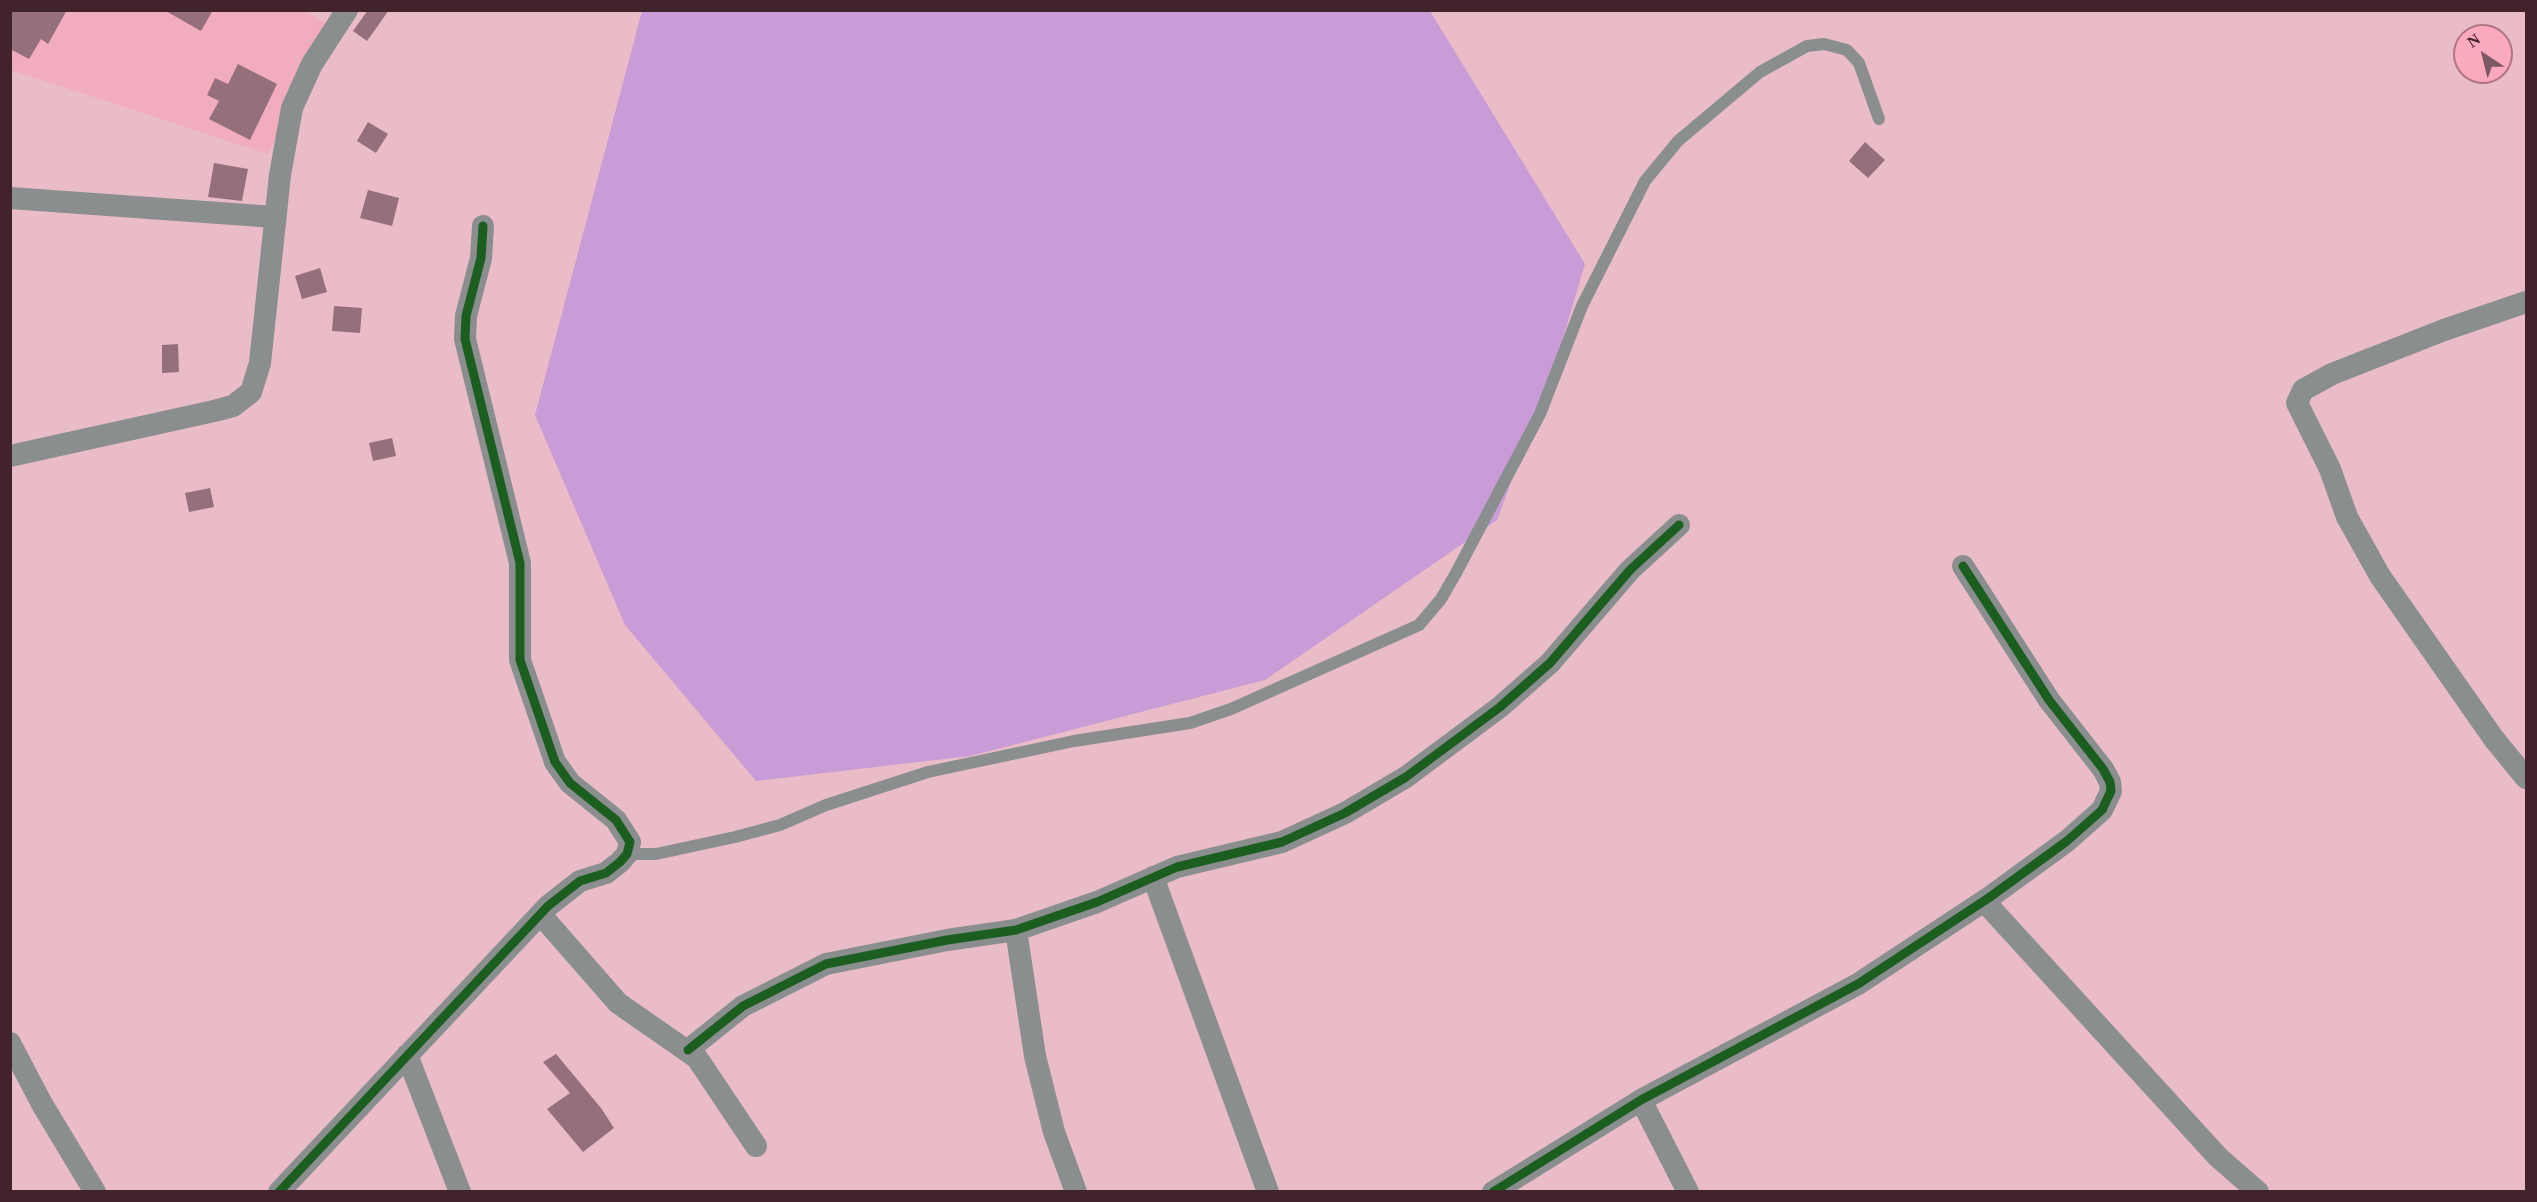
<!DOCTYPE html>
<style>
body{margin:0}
#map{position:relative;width:2537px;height:1202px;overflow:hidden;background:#e9bcc7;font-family:Georgia,serif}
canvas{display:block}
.frame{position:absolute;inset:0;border:12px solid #42222b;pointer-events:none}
.north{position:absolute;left:2453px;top:24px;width:60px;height:60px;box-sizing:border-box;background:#fbaabd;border:2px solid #b17483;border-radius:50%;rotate:325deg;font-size:16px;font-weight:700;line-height:24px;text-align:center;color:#42222b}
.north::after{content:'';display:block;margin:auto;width:21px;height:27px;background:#7c5862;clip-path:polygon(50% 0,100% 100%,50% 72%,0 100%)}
</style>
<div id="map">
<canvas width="2537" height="1202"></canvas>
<div class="frame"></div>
<div class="north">N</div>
</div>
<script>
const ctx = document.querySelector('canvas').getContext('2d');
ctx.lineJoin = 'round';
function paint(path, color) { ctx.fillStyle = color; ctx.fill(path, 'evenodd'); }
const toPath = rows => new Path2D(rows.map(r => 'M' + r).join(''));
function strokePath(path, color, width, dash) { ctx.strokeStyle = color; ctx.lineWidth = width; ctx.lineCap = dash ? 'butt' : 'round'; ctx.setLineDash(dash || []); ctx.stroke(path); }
const built = toPath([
 [304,10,330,25,268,154,11,70,11,11]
]);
const green = toPath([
 [642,11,1430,11,1585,264,1560,348,1497,520,1265,680,970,756,756,781,625,625,535,415]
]);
const building = toPath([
 [10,10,67,10,48,44,41,39,29,59,10,49],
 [164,10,213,10,201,31],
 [368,10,389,10,367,41,353,31],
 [238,64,277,84,250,140,209,119,219,101,207,95,215,78,228,84],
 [368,122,388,134,376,153,357,141],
 [1865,142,1885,160,1868,178,1849,161],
 [214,163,248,169,242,201,208,197],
 [368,190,399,198,392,226,360,218],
 [320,268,327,292,302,299,295,276],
 [334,306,362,308,360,333,332,331],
 [178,344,179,372,162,373,162,345],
 [392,438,396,456,373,461,369,443],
 [210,488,214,507,189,512,185,493],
 [556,1054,601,1108,614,1128,583,1152,547,1109,570,1093,543,1062]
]);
const service = toPath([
 [627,854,656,854,735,837,780,825,826,805,928,772,1074,741,1190,723,1231,709,1419,625,1441,599,1456,573,1540,414,1582,306,1645,181,1678,141,1760,72,1807,46,1824,44,1847,50,1859,63,1879,119]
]);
const minor = toPath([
 [10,198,275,217],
 [2526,302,2444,330,2332,374,2303,390,2297,403,2330,469,2347,517,2380,576,2494,739,2526,778],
 [10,456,214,411,233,406,251,392,260,363,280,175,292,108,312,64,347,10],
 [1153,877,1268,1192],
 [1984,901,2218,1157,2258,1192],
 [541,915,618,1003,697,1058,756,1146],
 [1016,930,1035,1056,1054,1132,1076,1192],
 [10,1043,42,1104,95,1192],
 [688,1050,743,1006,826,964,947,940,1016,930,1097,902,1177,867,1282,842,1345,813,1406,777,1500,707,1550,663,1630,570,1679,525],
 [407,1055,460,1192],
 [1641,1100,1688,1192],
 [279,1192,548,906,580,881,606,873,620,862,627,854,630,842,616,820,570,783,555,762,520,660,520,563,465,339,466,316,481,258,483,226],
 [1493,1192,1641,1100,1858,984,1990,897,2067,841,2102,810,2111,791,2110,782,2103,769,2049,700,1963,566]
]);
const cycleway = toPath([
 [688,1050,743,1006,826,964,947,940,1016,930,1097,902,1177,867,1282,842,1345,813,1406,777,1500,707,1550,663,1630,570,1679,525],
 [279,1192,548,906,580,881,606,873,620,862,627,854,630,842,616,820,570,783,555,762,520,660,520,563,465,339,466,316,481,258,483,226],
 [1493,1192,1641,1100,1858,984,1990,897,2067,841,2102,810,2111,791,2110,782,2103,769,2049,700,1963,566]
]);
paint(built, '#f1acbd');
paint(green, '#c99cd7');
paint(building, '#95707c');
strokePath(service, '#8a8e8e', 12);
strokePath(minor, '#8a8e8e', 22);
strokePath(cycleway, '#1b5e20', 9);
</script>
